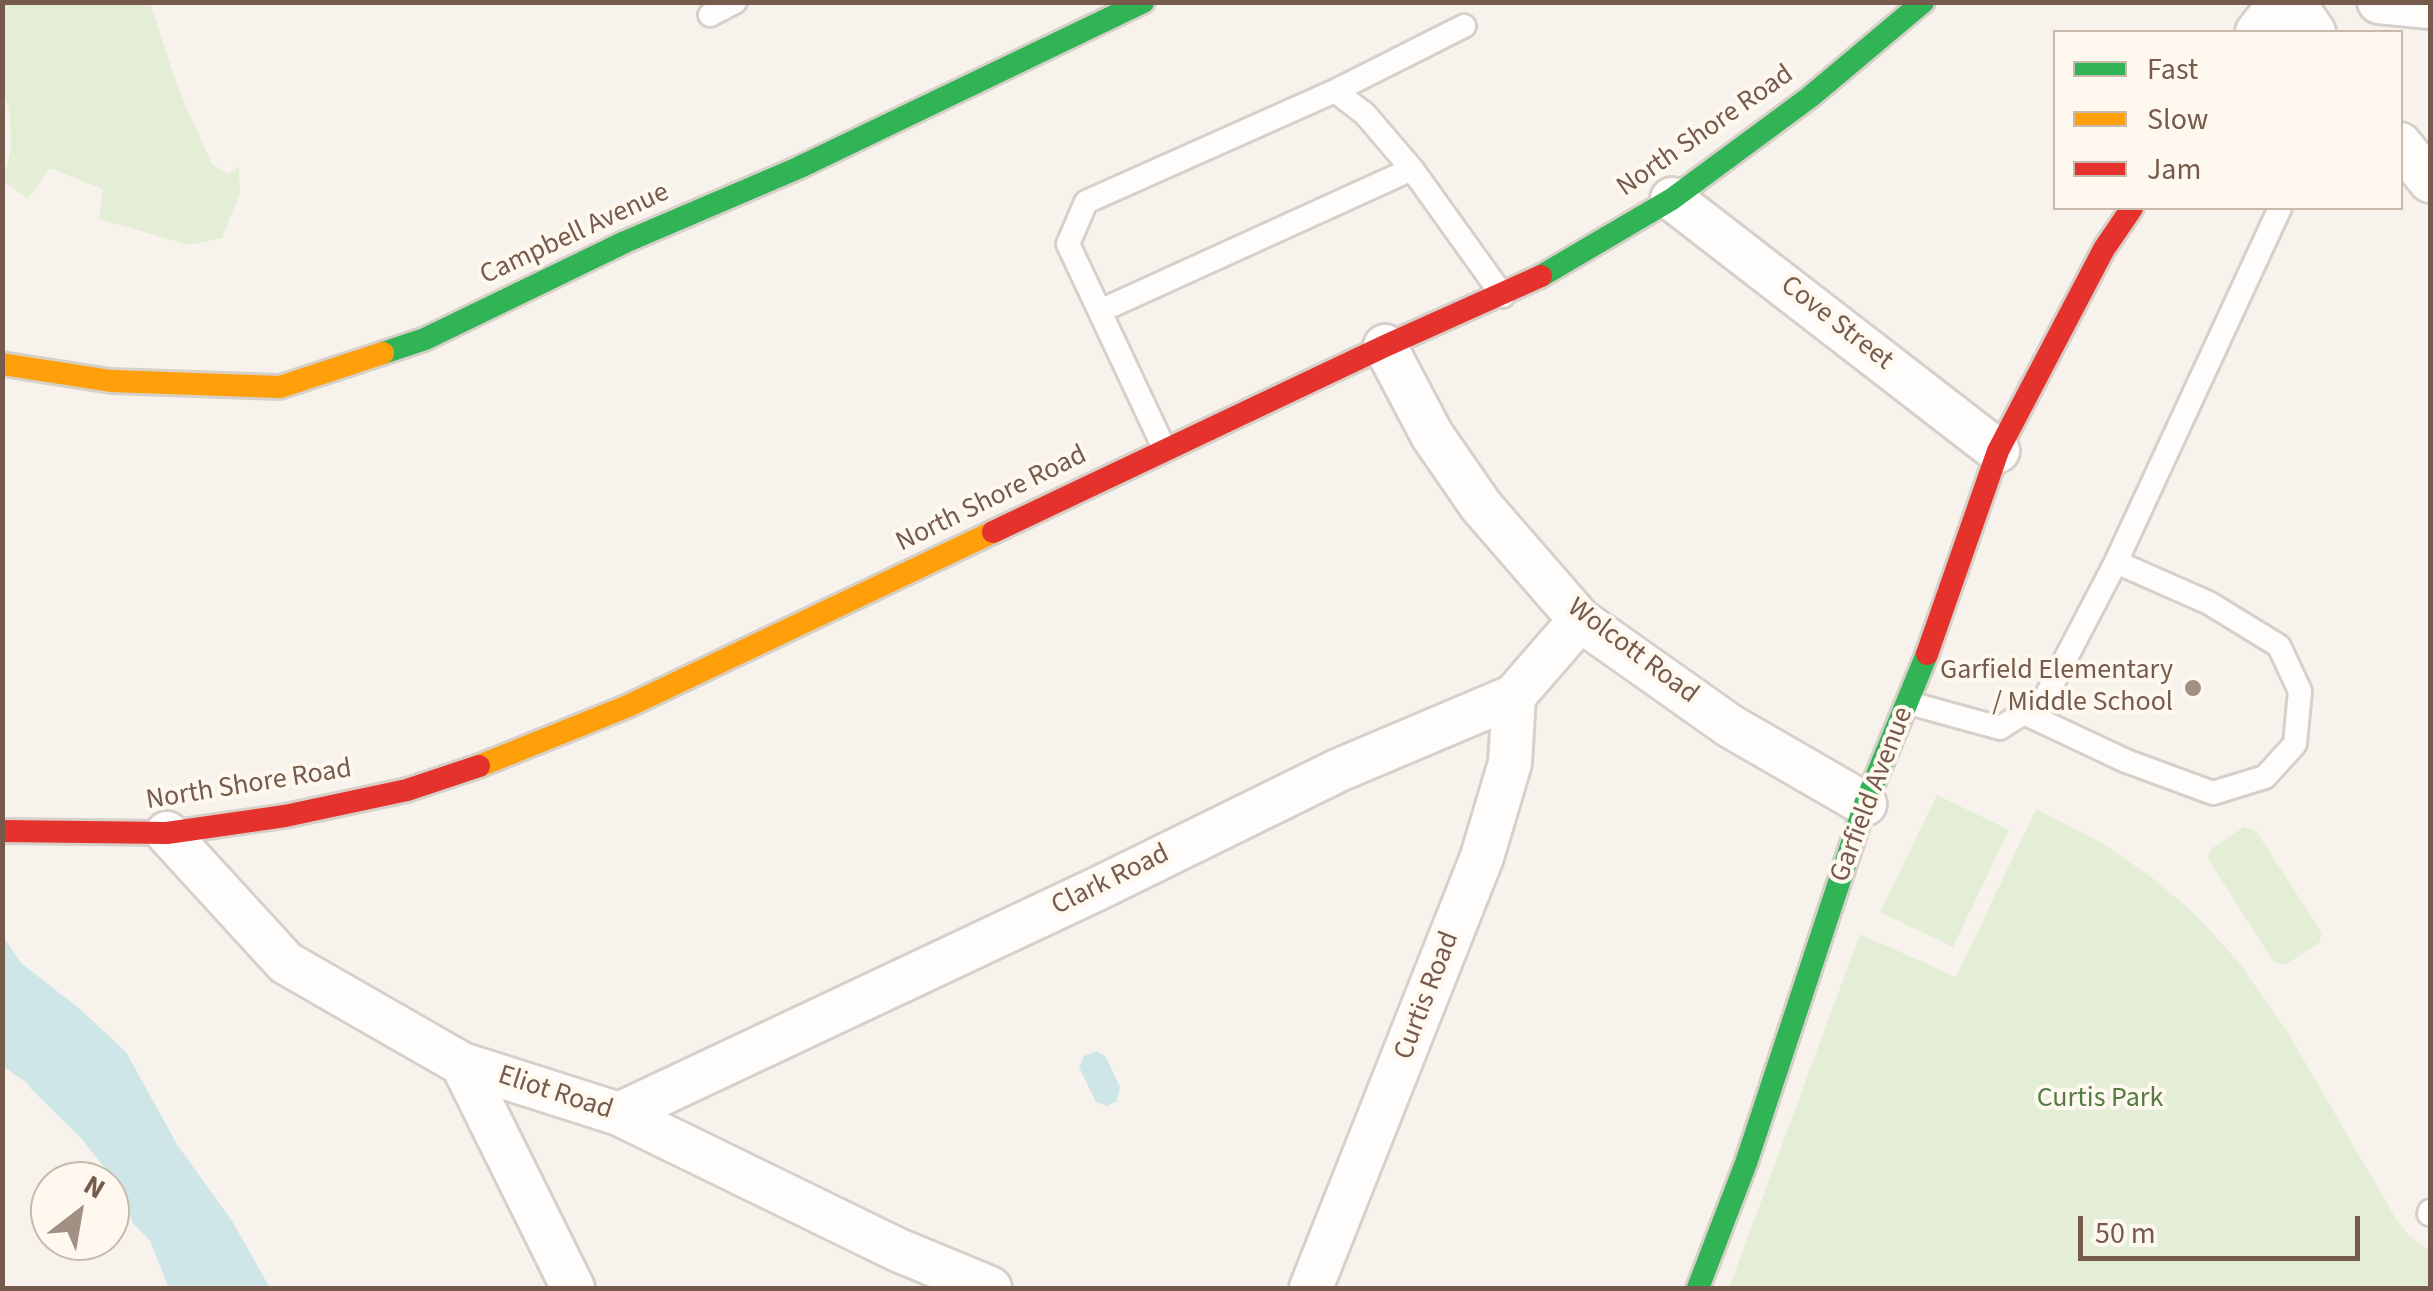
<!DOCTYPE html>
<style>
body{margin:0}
#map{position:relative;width:2433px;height:1291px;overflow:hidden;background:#f7f3ec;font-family:"Source Sans 3",sans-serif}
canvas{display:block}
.frame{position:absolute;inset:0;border:5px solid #765b4c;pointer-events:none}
.legend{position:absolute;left:2053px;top:30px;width:350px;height:180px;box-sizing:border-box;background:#fff8ee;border:2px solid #c8b9ad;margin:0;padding:12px 18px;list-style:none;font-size:30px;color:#765b4c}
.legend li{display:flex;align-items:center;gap:20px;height:50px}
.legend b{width:50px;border:2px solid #c8b9ad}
.north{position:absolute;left:30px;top:1161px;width:100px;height:100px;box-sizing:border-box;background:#fff8ee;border:2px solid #c8b9ad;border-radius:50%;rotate:31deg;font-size:28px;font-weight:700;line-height:40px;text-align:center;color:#765b4c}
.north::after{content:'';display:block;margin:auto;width:35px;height:45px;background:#a39084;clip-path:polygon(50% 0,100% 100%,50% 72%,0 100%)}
.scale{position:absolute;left:2078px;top:1216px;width:282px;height:45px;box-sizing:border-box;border:5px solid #765b4c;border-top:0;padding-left:12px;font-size:30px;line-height:35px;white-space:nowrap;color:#765b4c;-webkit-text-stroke:8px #fff8ee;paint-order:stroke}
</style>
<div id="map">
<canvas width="2433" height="1291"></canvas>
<div class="frame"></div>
<ul class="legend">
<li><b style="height:12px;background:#30b455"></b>Fast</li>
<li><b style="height:12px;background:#ff9f0a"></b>Slow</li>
<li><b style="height:12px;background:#e5322d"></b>Jam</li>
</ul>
<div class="north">N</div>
<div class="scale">50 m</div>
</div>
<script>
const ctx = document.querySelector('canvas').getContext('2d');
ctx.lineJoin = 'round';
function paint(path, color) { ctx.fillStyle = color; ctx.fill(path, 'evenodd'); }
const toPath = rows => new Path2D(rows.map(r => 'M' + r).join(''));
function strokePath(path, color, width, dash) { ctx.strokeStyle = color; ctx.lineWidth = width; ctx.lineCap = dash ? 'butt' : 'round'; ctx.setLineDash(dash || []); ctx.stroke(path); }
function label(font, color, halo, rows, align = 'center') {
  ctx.font = font + ' "Source Sans 3",sans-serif'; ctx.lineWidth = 8; ctx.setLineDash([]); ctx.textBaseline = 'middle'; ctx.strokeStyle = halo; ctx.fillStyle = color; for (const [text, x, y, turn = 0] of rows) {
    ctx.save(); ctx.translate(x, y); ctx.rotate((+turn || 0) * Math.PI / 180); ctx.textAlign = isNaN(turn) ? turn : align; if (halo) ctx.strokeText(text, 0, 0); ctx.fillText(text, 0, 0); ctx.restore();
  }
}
const green = toPath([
 [2,3,150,3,179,91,212,164,228,174,239,166,240,193,222,238,189,245,99,219,103,189,50,168,28,199,3,181,11,148,10,114,3,90],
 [1937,795,2009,830,1953,947,1880,912],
 [2036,809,2099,841,2150,876,2194,913,2237,960,2287,1031,2396,1219,2409,1236,2430,1250,2430,1288,1729,1288,1860,934,1956,977],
 [2244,827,2256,831,2322,933,2319,943,2285,965,2273,961,2208,859,2211,849]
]);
const water = toPath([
 [3,936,21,963,80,1009,126,1052,178,1146,232,1221,270,1288,169,1288,150,1241,132,1222,126,1196,82,1139,30,1088,21,1070,3,1057],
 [1097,1051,1106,1057,1120,1087,1117,1101,1107,1106,1096,1102,1079,1067,1084,1056]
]);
const stream = toPath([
 [2,1059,31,1079]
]);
const lane = toPath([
 [710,15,735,2],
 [1335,91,1464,26],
 [1100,311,1412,169],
 [1165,450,1068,244,1086,202,1335,91,1365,114,1412,169,1503,296],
 [1909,703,2000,728,2044,700,2116,562,2280,208],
 [2024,713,2126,761,2213,793,2265,777,2295,744,2300,691,2279,646,2209,603,2116,562],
 [2429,1214,2430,1211]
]);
const street = toPath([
 [2293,2,2314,32],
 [2379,2,2430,7],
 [2257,32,2281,2],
 [2400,144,2430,181],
 [1672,199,1998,451],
 [1385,346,1432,435,1481,506,1580,620,1730,726,1865,804],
 [167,833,286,963,462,1064,619,1114,898,1250,990,1288],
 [462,1064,573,1288],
 [619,1114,1099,888,1339,770,1514,696,1580,620],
 [1311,1288,1482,857,1510,763,1514,696]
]);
const fast = toPath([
 [1541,276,1672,199,1810,97,1923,2],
 [383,353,425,339,625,242,798,168,1143,2],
 [1698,1288,1746,1163,1865,804,1927,654]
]);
const slow = toPath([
 [2,364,111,381,280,387,383,353],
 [479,766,628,706,993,532]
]);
const jam = toPath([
 [993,532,1385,346,1541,276],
 [1927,654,1998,451,2104,249,2132,208],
 [2,831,167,833,285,816,407,790,479,766]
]);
const markers = [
 [2193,688,10,"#a39084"]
];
const streetNames = [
 ["North Shore Road",1706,132,-35],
 ["Campbell Avenue",575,235,-25],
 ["Cove Street",1836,324,38],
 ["North Shore Road",992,500,-26],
 ["Wolcott Road",1632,652,37],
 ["North Shore Road",249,786,-9],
 ["Garfield Avenue",1873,795,-69],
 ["Clark Road",1111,881,-26],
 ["Curtis Road",1428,996,-69],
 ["Eliot Road",555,1094,18]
];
const poiNames = [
 ["Garfield Elementary",2173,672],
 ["/ Middle School",2173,704]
];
const parkNames = [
 ["Curtis Park",2100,1100]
];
paint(green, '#e4eed7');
paint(water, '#cee6e8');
strokePath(stream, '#cee6e8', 11);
strokePath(lane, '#d7d0ca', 28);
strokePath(street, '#d7d0ca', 48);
strokePath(fast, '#d7d0c8', 28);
strokePath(slow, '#d7d0c8', 28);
strokePath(jam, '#d7d0c8', 28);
strokePath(lane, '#fefdfc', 22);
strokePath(street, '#fefdfc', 42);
strokePath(fast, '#30b455', 22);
strokePath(slow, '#ff9f0a', 22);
strokePath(jam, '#e5322d', 22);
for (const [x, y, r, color] of markers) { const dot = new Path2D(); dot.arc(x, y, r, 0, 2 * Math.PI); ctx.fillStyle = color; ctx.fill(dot); strokePath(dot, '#fff8ee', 4); }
label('28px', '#765b4c', '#fff8ee', streetNames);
label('28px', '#765b4c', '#fff8ee', poiNames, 'right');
label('28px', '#547b44', '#fff8ee', parkNames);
</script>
